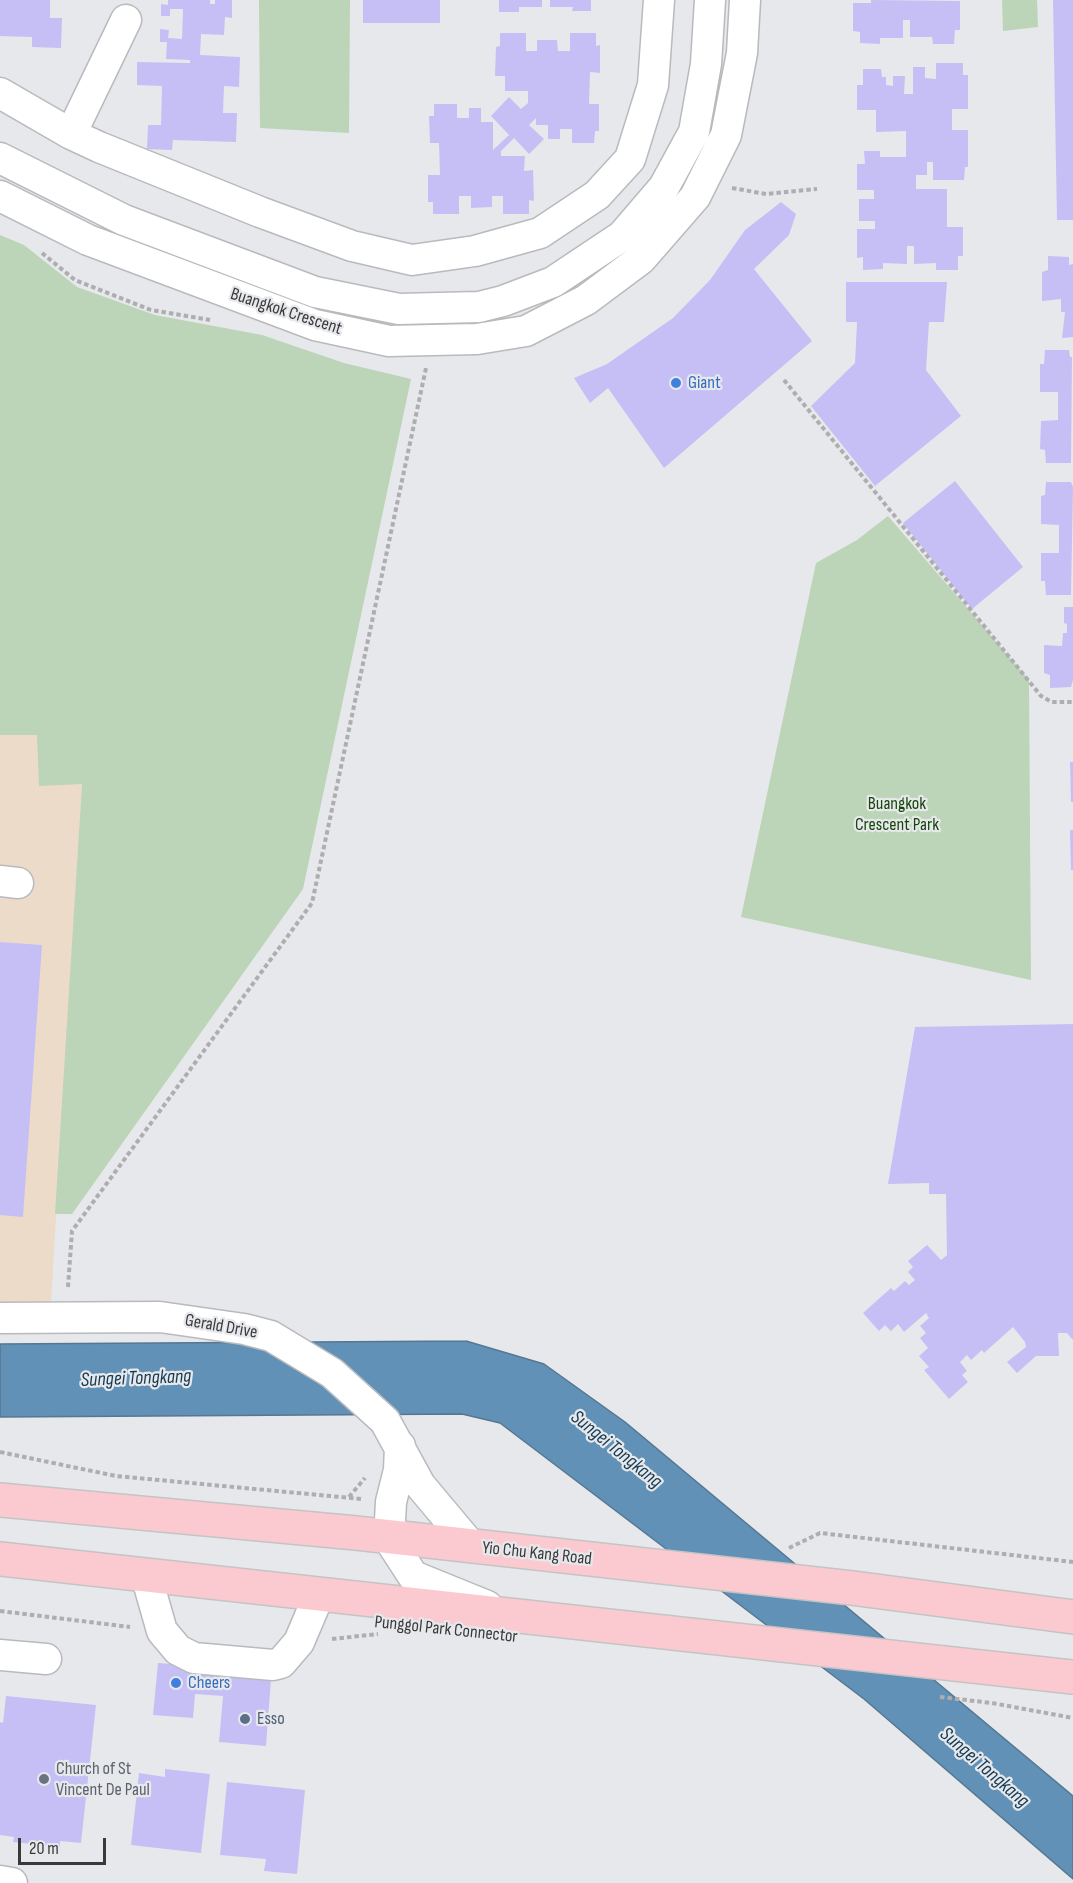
<!DOCTYPE html>
<style>
body{margin:0}
#map{position:relative;width:1073px;height:1883px;overflow:hidden;background:#e7e8eb;font-family:"Sofia Sans Condensed",sans-serif}
canvas{display:block}
.scale{position:absolute;left:18px;top:1838px;width:88px;height:27px;box-sizing:border-box;border:3px solid #39393a;border-top:0;padding-left:8px;font-size:18px;line-height:21px;white-space:nowrap;color:#39393a;-webkit-text-stroke:4px #e7e8eb;paint-order:stroke}
</style>
<div id="map">
<canvas width="1073" height="1883"></canvas>
<div class="scale">20 m</div>
</div>
<script>
const ctx = document.querySelector('canvas').getContext('2d');
ctx.lineJoin = 'round';
function paint(path, color) { ctx.fillStyle = color; ctx.fill(path, 'evenodd'); }
const toPath = rows => new Path2D(rows.map(r => 'M' + r).join(''));
function strokePath(path, color, width, dash) { ctx.strokeStyle = color; ctx.lineWidth = width; ctx.lineCap = dash ? 'butt' : 'round'; ctx.setLineDash(dash || []); ctx.stroke(path); }
function label(font, color, halo, rows, align = 'center') {
  ctx.font = font + ' "Sofia Sans Condensed",sans-serif'; ctx.lineWidth = 4.5; ctx.setLineDash([]); ctx.textBaseline = 'middle'; ctx.strokeStyle = halo; ctx.fillStyle = color; for (const [text, x, y, turn = 0] of rows) {
    ctx.save(); ctx.translate(x, y); ctx.rotate((+turn || 0) * Math.PI / 180); ctx.textAlign = isNaN(turn) ? turn : align; if (halo) ctx.strokeText(text, 0, 0); ctx.fillText(text, 0, 0); ctx.restore();
  }
}
const industrial = toPath([
 [0,735,37,735,82,784,51,1302,0,1303]
]);
const green = toPath([
 [259,0,350,0,349,133,260,128],
 [1002,0,1037,0,1038,27,1003,31],
 [0,235,24,245,77,287,155,315,262,335,344,363,411,379,303,889,72,1214,55,1214,82,784,39,786,37,735,0,735],
 [888,516,1029,680,1031,980,741,917,816,563,857,540]
]);
const water = toPath([
 [466,1341,544,1364,625,1422,1073,1796,1073,1879,864,1699,500,1423,462,1414,0,1417,0,1344,466,1341]
]);
const building = toPath([
 [0,0,50,0,50,18,62,18,61,48,32,47,32,37,0,36],
 [168,0,210,0,210,4,215,4,215,0,232,0,232,18,225,17,224,35,201,34,200,55,240,57,239,87,224,86,223,113,237,113,236,142,173,140,172,150,147,149,148,125,161,125,162,86,137,85,137,62,190,63,190,60,166,59,167,42,160,42,160,29,169,30,168,38,182,39,183,9,170,9,170,16,161,16,161,4,168,5],
 [363,0,440,0,440,23,363,23],
 [499,0,542,0,542,7,519,7,519,12,499,12],
 [550,0,591,0,591,11,572,11,573,7,550,7],
 [871,0,960,1,960,30,955,30,954,44,933,44,932,37,910,37,910,20,903,20,903,38,880,38,880,44,860,43,860,32,853,31,853,3,871,3],
 [1053,0,1073,0,1073,220,1057,220],
 [500,33,526,33,526,51,537,51,537,40,557,40,558,51,570,51,570,33,596,33,596,46,600,45,600,73,590,72,589,104,599,104,599,131,595,131,594,143,572,143,572,129,560,129,560,139,548,139,548,125,536,125,536,118,529,125,544,139,529,154,514,138,501,151,501,156,525,156,524,171,533,170,534,201,529,200,529,214,503,214,503,196,492,196,492,207,471,208,471,196,459,196,459,214,433,214,433,202,428,202,428,175,440,175,439,143,430,143,429,116,434,116,434,104,457,104,457,118,469,118,469,108,481,108,481,122,493,122,493,150,509,135,491,116,509,97,521,109,528,103,528,91,505,91,505,76,495,76,496,47,500,46],
 [936,63,963,63,963,75,968,75,968,109,952,109,952,130,968,130,968,167,965,167,964,180,933,180,933,162,927,162,927,175,916,175,916,189,947,189,947,227,963,227,963,256,958,256,958,270,936,270,936,263,914,264,914,246,907,246,907,264,883,263,883,269,863,270,863,257,857,258,857,229,875,229,875,221,859,221,859,199,874,199,874,190,857,190,857,164,865,164,864,151,880,151,880,157,906,157,906,131,876,132,876,110,857,110,857,85,863,85,863,69,881,69,882,77,886,77,886,85,893,86,893,76,905,76,904,94,913,94,913,67,925,67,925,78,936,79],
 [781,202,796,214,789,235,754,269,812,341,664,468,608,388,590,403,574,378,607,364,673,318,710,280,745,230],
 [1048,256,1069,257,1069,265,1073,264,1073,337,1062,338,1065,312,1061,312,1061,299,1042,301,1042,272,1048,270],
 [846,282,947,282,944,322,929,322,926,370,961,416,875,486,811,406,855,363,857,322,846,322],
 [1045,350,1069,350,1070,357,1072,357,1071,463,1046,463,1045,450,1040,449,1041,421,1058,420,1058,392,1040,392,1040,364,1044,364],
 [955,481,1023,567,972,609,903,523],
 [1046,482,1071,482,1073,487,1071,595,1046,595,1045,581,1041,581,1041,553,1059,553,1059,525,1041,524,1041,496,1045,495],
 [1064,607,1073,607,1073,680,1071,687,1050,688,1050,675,1044,673,1044,645,1062,646,1063,633,1067,633,1067,624,1064,623],
 [1070,762,1073,762,1073,802,1071,802],
 [1070,830,1073,830,1073,870,1071,870],
 [0,942,42,945,23,1217,0,1215],
 [1073,1024,1073,1340,1067,1333,1058,1333,1059,1356,1036,1356,1017,1373,1007,1362,1026,1347,1025,1342,1013,1327,984,1353,982,1350,971,1360,967,1355,960,1362,967,1371,962,1375,968,1382,949,1399,924,1370,929,1367,919,1356,928,1348,920,1338,926,1333,920,1326,929,1318,926,1313,904,1332,898,1324,891,1331,885,1325,879,1331,863,1313,891,1288,894,1291,905,1281,909,1285,915,1280,908,1272,913,1267,908,1261,927,1245,941,1260,947,1255,946,1194,929,1194,929,1183,888,1184,915,1027],
 [158,1663,198,1666,272,1666,266,1746,219,1742,223,1696,195,1694,193,1718,153,1715],
 [6,1696,96,1705,81,1843,60,1841,60,1847,13,1842,14,1837,0,1835,0,1722,3,1723],
 [165,1769,210,1774,201,1853,131,1845,139,1773,165,1777],
 [227,1782,305,1790,297,1874,264,1871,266,1859,220,1855]
]);
const path = toPath([
 [732,188,766,194,817,189],
 [42,253,75,280,151,310,210,320],
 [784,380,1041,696,1052,702,1073,702],
 [68,1287,72,1231,312,903,426,368],
 [0,1452,116,1476,362,1499],
 [349,1497,365,1478],
 [789,1548,820,1533,1073,1562],
 [0,1611,130,1627],
 [332,1639,378,1634],
 [940,1697,992,1703,1073,1718]
]);
const minor = toPath([
 [0,93,71,134,99,147,260,212,352,246,412,260,475,251,540,233,597,195,630,159,653,85,659,0],
 [71,134,126,20],
 [0,158,124,220,315,292,399,309,479,307,503,301,553,282,622,236,664,187,694,132,706,64,710,0],
 [0,196,88,240,315,325,389,341,477,339,526,331,586,300,641,259,695,197,726,135,742,53,745,0],
 [0,881,18,883],
 [0,1318,160,1317,244,1329,271,1336,332,1373,385,1421,420,1485,472,1547],
 [400,1446,399,1470,391,1502,389,1539,413,1576,487,1606],
 [146,1575,162,1631,178,1650,194,1658,273,1665,281,1663,299,1642,319,1595],
 [0,1655,46,1659],
 [0,1881,12,1883]
]);
const major = toPath([
 [0,1500,356,1533,690,1570,852,1588,1073,1617],
 [0,1559,1073,1677]
]);
const markers = [
 [676,383,6,"#3f7fe0"],
 [176,1683,6,"#3f7fe0"],
 [245,1719,6,"#5c6f8a"],
 [44,1779,6,"#6b7280"]
];
const streetNames = [
 ["Buangkok Crescent",286,312,18],
 ["Gerald Drive",221,1327,10],
 ["Yio Chu Kang Road",537,1554,6],
 ["Punggol Park Connector",446,1630,6]
];
const shopNames = [
 ["Giant",688,383],
 ["Cheers",188,1683]
];
const parkNames = [
 ["Buangkok",897,804],
 ["Crescent Park",897,825]
];
const serviceNames = [
 ["Esso",257,1719]
];
const worshipNames = [
 ["Church of St",56,1769],
 ["Vincent De Paul",56,1790]
];
const waterNames = [
 ["Sungei Tongkang",136,1379,-2],
 ["Sungei Tongkang",616,1450,39],
 ["Sungei Tongkang",984,1768,41]
];
paint(industrial, '#eddbca');
paint(green, '#bcd4b7');
paint(water, '#6191b6');
strokePath(water, '#557791', 1.5);
paint(building, '#c6bff6');
strokePath(minor, '#b9babd', 33);
strokePath(major, '#c4c4c4', 36);
strokePath(path, '#aeaeb1', 4, [4.5, 3]);
strokePath(minor, '#fff', 30);
strokePath(major, '#fbcad1', 33);
for (const [x, y, r, color] of markers) { const dot = new Path2D(); dot.arc(x, y, r, 0, 2 * Math.PI); ctx.fillStyle = color; ctx.fill(dot); strokePath(dot, '#e7e8eb', 2); }
label('18px', '#39393a', '#e7e8eb', streetNames);
label('18px', '#366cbe', '#e7e8eb', shopNames, 'left');
label('18px', '#154809', '#e7e8eb', parkNames);
label('18px', '#4e5e75', '#e7e8eb', serviceNames, 'left');
label('18px', '#5b616d', '#e7e8eb', worshipNames, 'left');
label('italic 20px', '#143a54', '#e7e8eb', waterNames);
</script>
